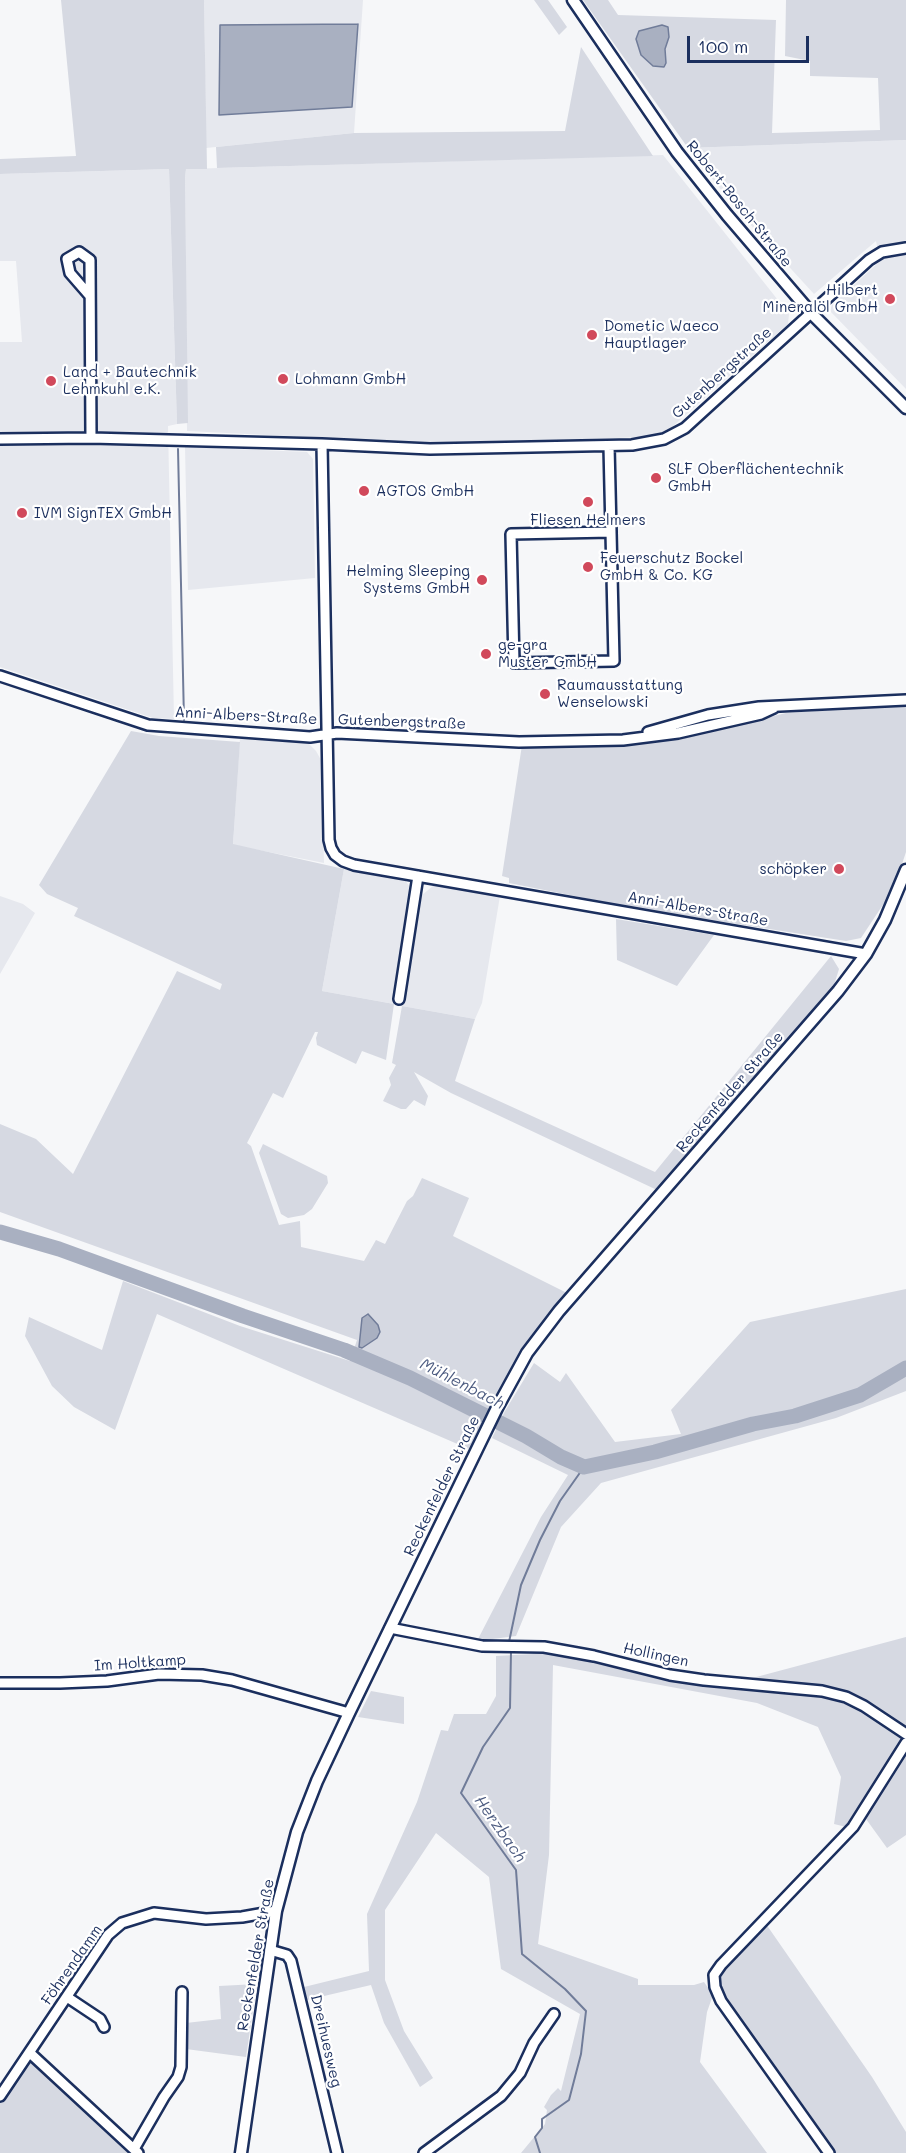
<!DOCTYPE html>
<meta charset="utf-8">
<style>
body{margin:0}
#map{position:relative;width:906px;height:2153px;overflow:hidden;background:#f6f7f9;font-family:Mali,sans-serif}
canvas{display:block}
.scale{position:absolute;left:687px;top:36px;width:122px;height:27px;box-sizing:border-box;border:3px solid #1b2f5e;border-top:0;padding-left:8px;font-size:18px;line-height:21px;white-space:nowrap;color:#1b2f5e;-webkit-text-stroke:4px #fff;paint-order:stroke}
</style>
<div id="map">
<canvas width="906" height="2153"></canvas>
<div class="scale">100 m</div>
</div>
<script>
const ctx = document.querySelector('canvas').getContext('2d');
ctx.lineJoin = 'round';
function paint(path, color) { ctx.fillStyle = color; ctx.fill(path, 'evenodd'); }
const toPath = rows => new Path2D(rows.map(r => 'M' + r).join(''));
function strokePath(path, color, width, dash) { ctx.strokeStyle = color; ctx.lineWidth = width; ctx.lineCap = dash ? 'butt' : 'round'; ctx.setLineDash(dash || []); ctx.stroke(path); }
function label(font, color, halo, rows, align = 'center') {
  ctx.font = font + ' Mali,sans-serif'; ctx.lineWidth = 4.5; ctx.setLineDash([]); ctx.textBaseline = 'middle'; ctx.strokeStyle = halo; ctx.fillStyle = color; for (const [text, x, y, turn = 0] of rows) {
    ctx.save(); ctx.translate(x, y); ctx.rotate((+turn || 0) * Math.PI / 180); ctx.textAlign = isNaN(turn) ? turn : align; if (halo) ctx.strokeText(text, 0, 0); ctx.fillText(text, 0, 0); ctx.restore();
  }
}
const built = toPath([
 [204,0,363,0,354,133,206,148],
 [906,140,906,389,830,311,832,305,880,261,876,241,814,294,737,210,688,148],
 [663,155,789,314,788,324,671,428,661,433,641,437,448,444,187,431,185,178,186,169],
 [169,169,177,424,168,426,174,719,153,718,0,667,0,342,22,342,16,261,0,261,0,174],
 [185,447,307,452,313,459,315,578,188,590],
 [240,737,293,739,308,743,316,751,321,760,324,863,233,845],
 [344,869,405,880,412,890,394,1004,322,991],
 [441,885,500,896,482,1003,475,1019,402,1006,422,895,433,886],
 [0,896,23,904,35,913,0,974]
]);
const green = toPath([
 [61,0,204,0,207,169,186,169,185,178,188,423,177,424,169,169,0,174,0,159,76,156],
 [534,0,548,0,567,27,559,35],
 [583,0,608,0,618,15,776,20,772,133,880,130,878,78,810,76,810,61,785,56,786,0,906,0,906,140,688,148],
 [581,47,653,156,217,168,216,147,354,133,565,131],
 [906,705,906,852,894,888,861,938,846,941,635,908,509,883,509,878,502,876,522,745,622,744,689,737,786,713],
 [131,731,159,736,240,742,233,844,344,869,322,991,394,1004,386,1060,362,1051,356,1064,317,1045,316,1038,318,1032,315,1032,283,1098,273,1093,247,1143,251,1146,279,1225,300,1221,301,1247,364,1261,376,1240,385,1244,407,1201,413,1196,422,1178,469,1198,453,1236,567,1293,528,1342,512,1367,469,1449,157,1314,115,1430,74,1407,52,1386,25,1336,29,1317,102,1350,123,1281,240,1326,350,1361,357,1340,0,1212,0,1124,36,1139,73,1174,177,971,220,990,222,984,74,916,78,908,47,894,39,885],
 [616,919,714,935,677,986,617,960],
 [831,956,839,969,834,985,657,1190,451,1093,414,1072,428,1096,425,1106,414,1100,406,1109,401,1109,383,1101,391,1085,389,1078,396,1065,392,1063,402,1006,475,1019,455,1081,655,1172],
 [263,1144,327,1176,328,1183,312,1209,304,1215,288,1218,281,1214,259,1153],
 [906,1289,906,1391,836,1418,601,1483,561,1527,516,1636,477,1641,541,1517,568,1475,492,1438,505,1411,534,1363,560,1382,566,1373,615,1442,681,1434,671,1410,750,1322],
 [906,1637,906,1835,887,1848,866,1819,859,1830,834,1824,841,1777,818,1727,757,1703,553,1665,549,1855,538,1944,638,1979,638,1985,694,1985,704,1982,713,1995,707,2012,700,2062,767,2153,521,2153,545,2124,547,2110,544,2107,551,2095,558,2088,561,2091,580,2014,501,1969,489,1877,436,1833,385,1910,385,1980,404,2031,433,2078,420,2087,384,2023,371,1985,307,2000,304,1987,369,1971,367,1914,417,1802,441,1730,448,1731,454,1714,486,1714,496,1696,496,1656,552,1653,668,1676,730,1684],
 [371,1691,404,1697,404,1724,358,1717],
 [766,1924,872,2077,906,2132,906,2153,835,2153,807,2110,725,1998,719,1986,719,1977,726,1965],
 [257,1984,246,2057,186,2049,186,2023,221,2019,219,1986],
 [30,2058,129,2151,127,2153,0,2153,0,2102]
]);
const water = toPath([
 [358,24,352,107,219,115,220,25,358,24],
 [662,25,668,27,669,37,665,49,666,63,664,67,653,66,641,55,636,39,639,31,662,25],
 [368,1314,378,1325,380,1332,377,1338,362,1348,359,1347,362,1318,368,1314]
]);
const stream = toPath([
 [178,449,184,720],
 [509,1642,521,1585,540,1540,560,1501,584,1467],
 [511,1651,510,1708,483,1747,461,1793,516,1870,522,1954,565,1989,586,2011,581,2054,569,2100,542,2119,542,2128,535,2137,540,2153]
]);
const river = toPath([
 [0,1232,59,1249,243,1316,344,1350,410,1378,526,1436,561,1457,584,1467,655,1452,753,1424,795,1416,860,1395,906,1368]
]);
const minor = toPath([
 [90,296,70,273,67,259,79,252,90,260,91,438,322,444,430,449,632,445,664,439,685,428,869,260,882,252,906,248],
 [0,439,91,438],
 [322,444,329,840,331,848,335,855,343,861,354,865,866,954],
 [609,446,614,661,514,663,511,534,611,532],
 [0,676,148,725,310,737,337,733,519,742,623,740,678,733,761,714,774,708],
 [648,732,708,715,759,707,906,700],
 [399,999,418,876],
 [390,1628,482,1646,544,1647,594,1656,670,1675,704,1680,822,1691,846,1697,864,1706,906,1734],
 [0,1683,60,1683,107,1681,159,1674,202,1675,232,1680,349,1713],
 [270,1950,287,1955,291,1961,337,2153],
 [67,1997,100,2019,104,2027],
 [30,2053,138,2153],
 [0,2096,108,1935,122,1923,154,1913,206,1919,242,1917,276,1911],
 [134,2149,164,2097,178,2077,181,2067,182,1992],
 [424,2153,501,2096,520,2073,534,2043,554,2014],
 [829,2153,721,2001,715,1987,714,1975,721,1965,853,1827,906,1743]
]);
const tertiary = toPath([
 [573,0,677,152,727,215,811,313,906,408],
 [241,2153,276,1911,297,1832,317,1781,349,1713,497,1408,527,1353,559,1311,838,991,866,954,885,920,906,870]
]);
const markers = [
 [890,299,6,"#d1495b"],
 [592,335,6,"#d1495b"],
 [283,379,6,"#d1495b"],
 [51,381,6,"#d1495b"],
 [656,478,6,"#d1495b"],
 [364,491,6,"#d1495b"],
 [588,502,6,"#d1495b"],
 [22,513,6,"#d1495b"],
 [588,567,6,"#d1495b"],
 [482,580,6,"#d1495b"],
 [486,654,6,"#d1495b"],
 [545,694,6,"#d1495b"],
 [839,869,6,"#d1495b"]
];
const streetNames = [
 ["Robert-Bosch-Straße",739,204,51],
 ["Gutenbergstraße",722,373,-42],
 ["Anni-Albers-Straße",246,716,3],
 ["Gutenbergstraße",402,722,2],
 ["Anni-Albers-Straße",698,909,10],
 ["Reckenfelder Straße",730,1092,-49],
 ["Reckenfelder Straße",442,1486,-64],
 ["Hollingen",656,1655,12],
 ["Im Holtkamp",140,1663,-4],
 ["Reckenfelder Straße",256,1955,-80],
 ["Föhrendamm",72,1965,-55],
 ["Dreihuesweg",326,2041,77]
];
const poiNames = [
 ["Hilbert",878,290,"right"],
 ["Mineralöl GmbH",878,307,"right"],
 ["Dometic Waeco",604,326],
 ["Hauptlager",604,343],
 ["Land + Bautechnik",63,372],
 ["Lehmkuhl e.K.",63,389],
 ["Lohmann GmbH",295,379],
 ["SLF Oberflächentechnik",668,469],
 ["GmbH",668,486],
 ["AGTOS GmbH",376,491],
 ["IVM SignTEX GmbH",34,513],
 ["Fliesen Helmers",588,520,"center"],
 ["Feuerschutz Bockel",600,558],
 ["GmbH & Co. KG",600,575],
 ["Helming Sleeping",470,571,"right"],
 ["Systems GmbH",470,588,"right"],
 ["ge-gra",498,645],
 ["Muster GmbH",498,662],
 ["Raumausstattung",557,685],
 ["Wenselowski",557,702],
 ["schöpker",827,869,"right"]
];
const waterNames = [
 ["Mühlenbach",462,1384,27],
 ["Herzbach",500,1829,55]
];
paint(built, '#e6e8ee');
paint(green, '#d6d9e2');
paint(water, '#a9b0c1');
strokePath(water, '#707c99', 1.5);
strokePath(stream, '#707c99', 2);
strokePath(river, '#a9b0c1', 15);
strokePath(minor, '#1b2f5e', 14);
strokePath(tertiary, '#1b2f5e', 15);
strokePath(minor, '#fff', 9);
strokePath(tertiary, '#fff', 10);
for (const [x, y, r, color] of markers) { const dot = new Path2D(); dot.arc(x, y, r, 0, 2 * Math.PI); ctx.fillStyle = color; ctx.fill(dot); strokePath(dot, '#fff', 2); }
label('15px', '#1b2f5e', '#fff', streetNames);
label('15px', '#1b2f5e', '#fff', poiNames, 'left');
label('italic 16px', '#4d5c81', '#fff', waterNames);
</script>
